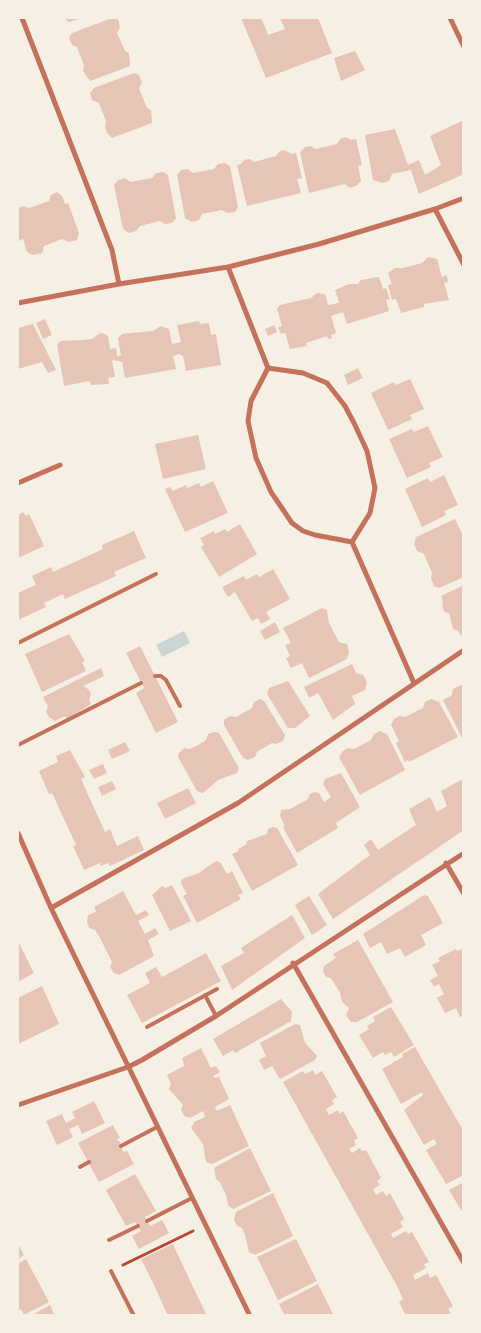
<!DOCTYPE html>
<style>
body{margin:0}
#map{position:relative;width:481px;height:1333px;overflow:hidden;background:#f6efe4;font-family:"Open Sans",sans-serif}
canvas{display:block}
.frame{position:absolute;inset:0;border:19px solid #f6efe4;pointer-events:none}
</style>
<div id="map">
<canvas width="481" height="1333"></canvas>
<div class="frame"></div>
</div>
<script>
const ctx = document.querySelector('canvas').getContext('2d');
ctx.lineJoin = 'round';
function paint(path, color) { ctx.fillStyle = color; ctx.fill(path, 'evenodd'); }
const toPath = rows => new Path2D(rows.map(r => 'M' + r).join(''));
function strokePath(path, color, width, dash) { ctx.strokeStyle = color; ctx.lineWidth = width; ctx.lineCap = dash ? 'butt' : 'round'; ctx.setLineDash(dash || []); ctx.stroke(path); }
const water = toPath([
 [184,631,190,643,162,657,156,645]
]);
const building = toPath([
 [64,18,82,18,69,22],
 [112,18,118,19,120,27,117,33,125,51,129,53,130,66,90,81,83,71,84,66,77,47,72,45,69,38,72,33],
 [241,18,261,18,268,35,285,29,280,18,318,18,332,53,266,78],
 [355,51,365,70,341,81,334,58],
 [134,73,139,75,142,83,139,88,147,108,151,110,152,123,112,138,107,133,105,127,106,121,99,103,92,100,90,93,94,88],
 [464,120,464,174,419,194,411,170,392,174,389,181,382,183,373,180,365,135,395,129,408,165,419,160,425,175,441,165,430,136],
 [346,137,351,140,356,139,362,165,358,166,361,181,356,186,350,188,345,184,309,193,300,152,305,147,311,146,315,149,325,147,337,144,340,139],
 [285,150,291,154,296,153,302,178,297,179,301,193,247,206,237,165,241,164,244,160,250,159,254,162,276,156,280,151],
 [225,163,230,166,238,207,235,212,227,213,222,210,202,214,199,220,192,222,185,218,177,175,181,170,188,169,193,173,214,169,218,164],
 [163,172,168,175,176,218,172,223,165,224,160,221,140,226,136,231,129,233,123,229,114,185,118,180,125,178,130,182,152,178,156,173],
 [57,192,62,196,65,204,68,203,79,233,77,240,69,242,62,239,44,246,42,253,33,255,27,252,23,239,18,241,18,208,24,206,29,208,49,201,51,195],
 [428,257,437,259,442,277,447,275,448,282,444,283,449,300,424,304,424,307,401,313,396,299,392,300,388,285,392,284,388,273,395,268,403,268,422,263],
 [379,277,383,289,386,288,390,299,386,300,389,311,347,324,343,312,331,316,336,333,331,335,332,338,328,339,327,336,306,343,307,346,290,349,285,333,281,334,278,327,282,326,277,309,280,305,311,298,317,293,325,294,328,305,335,304,339,302,335,290,349,284,358,284,361,280],
 [45,319,52,335,43,339,36,323],
 [199,321,200,324,209,323,211,335,216,334,221,365,186,371,183,356,179,354,173,356,176,369,125,378,122,362,112,360,115,377,108,378,109,384,91,385,90,381,64,386,57,345,61,341,83,340,92,339,100,333,105,334,108,336,110,349,116,348,117,356,121,356,118,338,122,334,153,331,161,326,169,329,172,344,177,343,181,342,177,325],
 [33,324,56,370,48,373,42,362,18,369,18,328],
 [274,325,277,332,268,336,265,329],
 [358,368,363,378,348,385,344,375],
 [410,379,424,409,410,415,412,419,388,430,371,393,394,382,396,385],
 [428,426,443,457,429,463,431,467,407,478,389,439,412,429,414,432],
 [198,435,206,469,163,479,155,444],
 [444,475,458,505,444,511,446,515,422,527,405,489,428,478,430,482],
 [213,481,228,513,185,532,165,489,170,487,173,491,186,485,187,488,199,483,201,487],
 [23,512,26,516,29,514,44,546,18,558,18,515],
 [455,519,464,538,464,577,439,588,434,586,431,578,432,573,424,554,417,551,414,544,416,537],
 [240,524,257,554,219,577,201,547,204,545,200,538,214,531,215,534,225,529,227,532],
 [134,531,146,558,114,572,116,576,65,599,63,594,44,603,46,607,18,620,18,593,36,585,32,576,51,567,53,572,103,549,102,545],
 [273,569,290,599,266,612,270,619,261,624,258,618,252,621,235,592,228,597,222,587,244,576,246,580,257,574,259,577],
 [464,585,464,635,461,636,458,631,453,629,449,613,445,612,442,606,443,601,441,596],
 [322,608,327,610,329,623,339,642,347,644,349,652,347,659,309,678,302,663,291,668,286,658,290,656,285,645,291,643,283,628],
 [275,622,280,632,265,640,260,631],
 [69,634,85,661,82,662,86,671,42,692,25,654],
 [140,646,178,722,156,733,136,693,144,688,126,653],
 [352,664,356,673,363,675,367,682,365,690,352,696,355,704,333,720,318,693,309,698,304,687],
 [101,668,104,676,83,686,88,689,91,694,89,700,91,704,67,719,65,716,55,721,49,717,46,712,48,706,43,697],
 [288,681,310,716,295,728,288,728,267,694,269,688],
 [461,685,464,686,462,738,443,700,452,695,453,689],
 [260,699,264,701,285,735,283,741,276,744,272,743,257,752,255,757,248,760,243,758,224,725,224,720,230,716,236,717,252,708,254,702],
 [431,699,439,702,458,737,409,762,408,760,405,762,396,743,399,741,391,725,394,719,399,716,405,717,423,708,425,702],
 [380,731,387,734,405,770,360,795,339,757,343,751,348,748,354,749,371,740,374,734],
 [214,732,219,733,239,768,237,773,218,780,203,793,197,791,178,757,179,753,184,748,190,749,198,745,206,740,208,734],
 [125,742,130,751,112,759,108,750],
 [70,750,85,777,81,779,105,832,110,829,117,846,138,836,144,850,110,866,108,863,101,866,100,863,84,870,73,846,76,845,52,793,49,794,39,771,58,762,56,756],
 [103,764,107,773,94,779,89,770],
 [341,773,360,807,336,823,338,828,297,853,283,827,285,826,280,816,281,810,290,809,308,799,310,794,315,792,319,793,324,802,327,800,331,797,323,784,325,779],
 [461,780,464,785,464,830,333,919,318,894,370,855,364,845,371,839,378,850,416,825,409,809,430,797,437,812,447,806,441,791],
 [112,781,116,789,102,796,98,787],
 [188,788,196,803,165,819,157,803],
 [273,827,277,828,298,865,252,891,232,854,239,851,238,849,246,845,247,841,267,834,268,829],
 [216,861,220,862,227,874,232,871,243,893,238,895,241,899,197,923,183,896,187,894,181,883,182,879,199,873],
 [172,885,191,921,170,931,152,895,162,886,166,888],
 [123,891,136,915,146,910,149,915,138,921,145,934,155,928,159,934,148,940,154,956,119,975,114,973,110,967,112,962,99,936,95,930,89,928,87,922,88,915,96,912,94,907],
 [424,895,428,896,443,923,421,935,426,945,405,957,400,948,387,954,381,942,370,948,363,934],
 [309,896,327,925,312,935,295,905],
 [292,915,305,938,232,990,221,966,244,953,241,948],
 [358,940,393,1002,357,1022,351,1022,346,1015,349,1008,342,1002,340,993,331,978,326,977,323,971,324,966,336,958,333,954],
 [18,941,34,973,18,982],
 [464,948,464,1015,460,1017,456,1008,445,1013,437,998,444,994,439,984,434,987,430,980,438,976,432,965,440,961,438,958,456,949,457,951],
 [206,953,221,981,142,1023,127,995,150,983,145,973,156,967,162,977],
 [42,986,59,1024,18,1044,18,998],
 [281,999,292,1012,291,1021,235,1053,233,1050,223,1056,213,1039],
 [391,1007,414,1045,394,1057,391,1052,385,1055,383,1052,373,1058,359,1035,369,1029,367,1026,375,1021,373,1017],
 [295,1024,300,1025,305,1043,317,1056,315,1060,280,1079,272,1066,264,1070,259,1060,266,1056,260,1043],
 [415,1047,464,1132,464,1175,446,1184,426,1150,437,1144,434,1139,424,1145,404,1110,423,1095,422,1092,401,1104,382,1069,403,1057,402,1054],
 [201,1048,211,1068,216,1066,220,1072,213,1076,215,1078,219,1077,229,1099,215,1107,217,1111,230,1105,249,1146,212,1164,206,1162,203,1144,191,1128,194,1122,205,1117,203,1111,190,1118,184,1116,181,1109,183,1105,169,1089,171,1084,167,1075,184,1066,182,1058],
 [313,1070,315,1075,322,1071,337,1097,332,1100,334,1104,326,1109,329,1115,338,1110,340,1114,343,1111,358,1138,354,1140,356,1145,349,1149,352,1153,360,1148,362,1151,366,1150,381,1178,377,1181,380,1185,373,1189,376,1195,383,1191,386,1196,390,1193,404,1219,400,1222,403,1227,391,1234,393,1238,406,1231,408,1234,412,1232,429,1262,424,1264,426,1268,413,1275,415,1280,428,1273,430,1278,436,1275,453,1306,448,1309,451,1314,406,1316,399,1302,403,1299,397,1286,283,1082,303,1071,305,1074],
 [94,1101,105,1123,82,1134,78,1125,69,1129,73,1137,57,1145,46,1121,62,1114,66,1123,75,1118,72,1112],
 [113,1125,120,1138,116,1139,120,1142,123,1152,127,1151,134,1164,99,1182,78,1143],
 [250,1148,271,1191,233,1209,228,1205,226,1195,220,1182,216,1179,214,1168],
 [135,1174,156,1211,145,1217,150,1226,162,1220,169,1233,139,1249,132,1236,141,1231,135,1222,126,1226,106,1190],
 [464,1182,464,1215,449,1190],
 [273,1193,293,1236,255,1255,249,1252,245,1235,242,1228,237,1226,234,1219,236,1212],
 [296,1239,317,1281,278,1300,257,1257],
 [18,1244,24,1255,18,1259],
 [173,1244,193,1287,207,1316,168,1316,155,1287,141,1259],
 [26,1259,49,1302,24,1315,21,1309,18,1311,18,1264],
 [318,1284,334,1316,285,1316,279,1304],
 [50,1305,55,1316,30,1316]
]);
const path = toPath([
 [123,1265,193,1231]
]);
const service = toPath([
 [18,643,156,574],
 [155,676,161,676,166,680,180,706],
 [18,745,141,683],
 [205,995,216,1016],
 [147,1027,217,989],
 [121,1146,157,1127],
 [80,1167,89,1162],
 [147,1221,192,1198],
 [109,1240,138,1226],
 [111,1271,134,1316]
]);
const minor = toPath([
 [22,18,112,250,119,284],
 [450,18,464,47],
 [435,209,464,265],
 [228,267,268,368,251,401,248,421,256,458,271,492,292,523,303,531,315,535,352,542],
 [18,303,119,284,228,267,319,244,435,209,464,198],
 [268,368,303,373,327,383,345,406,354,423,367,451,375,488,370,513,352,542,414,683],
 [18,483,60,465],
 [18,833,51,908,250,1316],
 [446,863,464,894],
 [51,908,238,803,464,650],
 [293,963,464,1263],
 [18,1105,128,1067,142,1060,216,1016,464,853]
]);
paint(water, '#c9d6d2');
paint(building, '#e6c5b7');
strokePath(path, '#b5482f', 3);
strokePath(service, '#c5725c', 4);
strokePath(minor, '#c5725c', 5);
</script>
